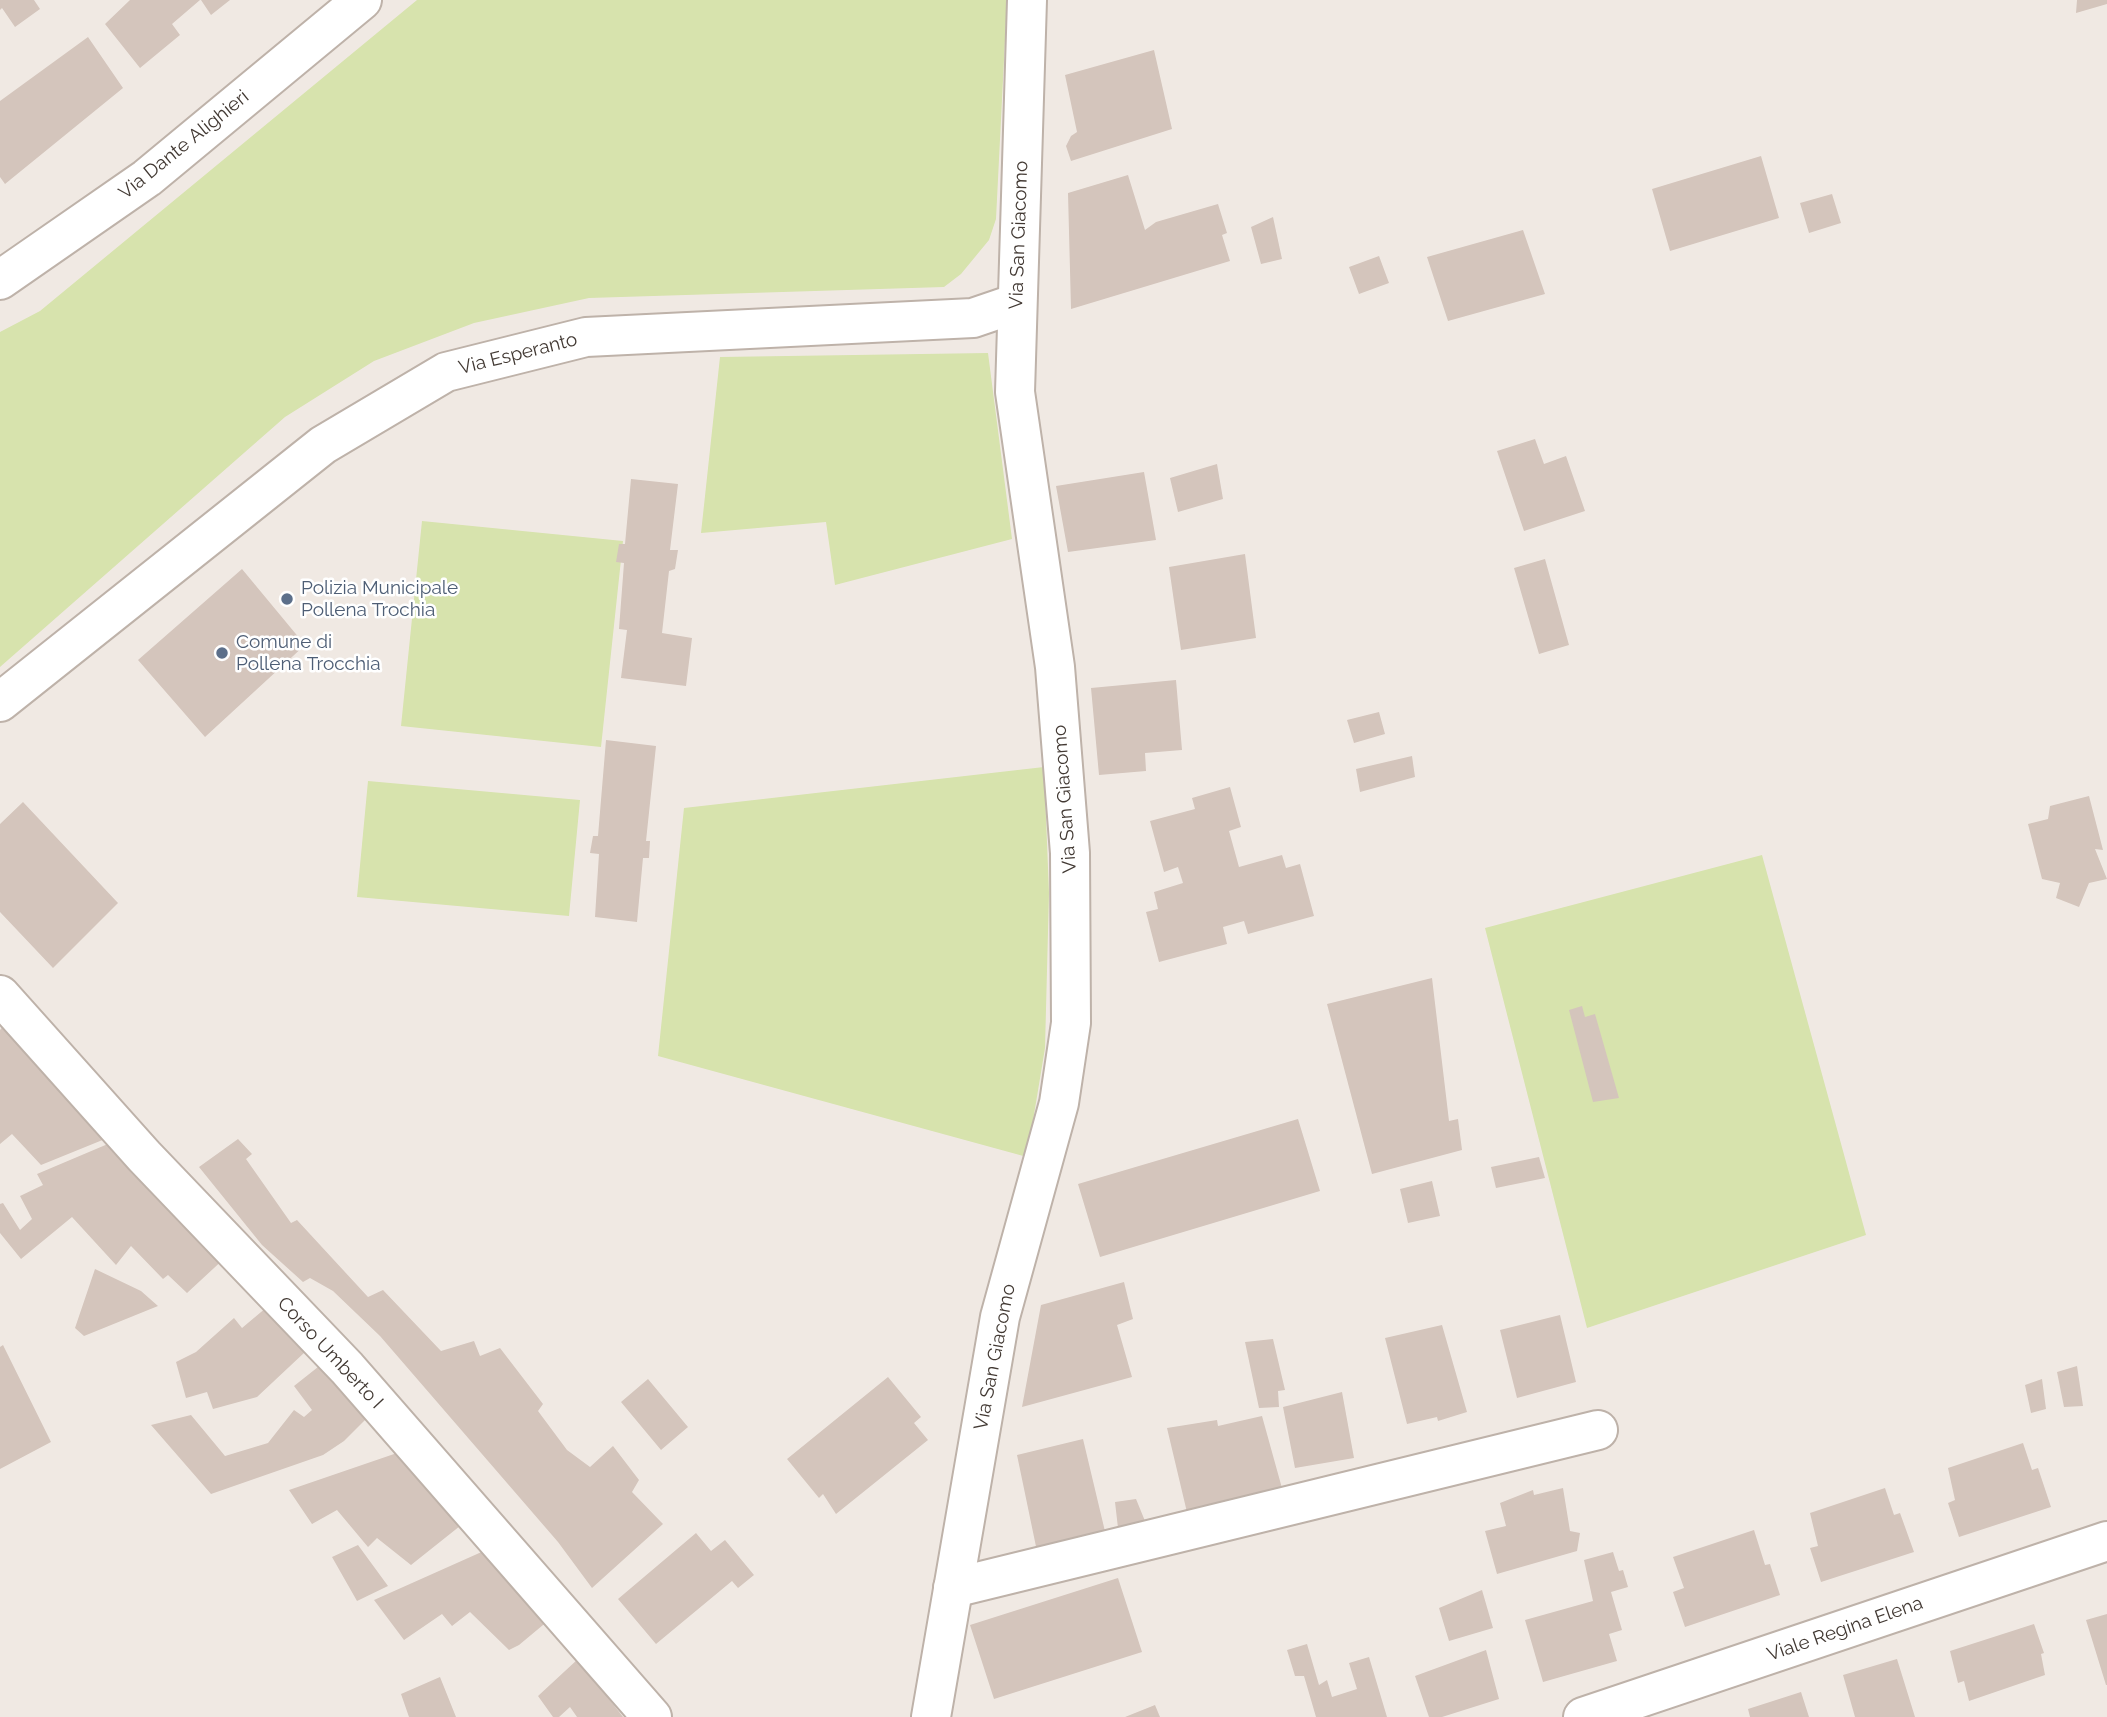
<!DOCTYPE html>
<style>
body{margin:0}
canvas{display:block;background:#f0e9e3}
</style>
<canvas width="2107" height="1717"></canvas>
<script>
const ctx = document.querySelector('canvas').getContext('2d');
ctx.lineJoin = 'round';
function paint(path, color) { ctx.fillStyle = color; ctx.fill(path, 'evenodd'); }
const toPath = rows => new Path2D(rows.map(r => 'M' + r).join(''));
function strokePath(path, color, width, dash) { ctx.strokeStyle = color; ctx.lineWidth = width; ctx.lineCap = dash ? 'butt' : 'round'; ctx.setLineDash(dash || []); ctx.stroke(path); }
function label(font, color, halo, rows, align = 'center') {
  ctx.font = font + ' Raleway,sans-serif'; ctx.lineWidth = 5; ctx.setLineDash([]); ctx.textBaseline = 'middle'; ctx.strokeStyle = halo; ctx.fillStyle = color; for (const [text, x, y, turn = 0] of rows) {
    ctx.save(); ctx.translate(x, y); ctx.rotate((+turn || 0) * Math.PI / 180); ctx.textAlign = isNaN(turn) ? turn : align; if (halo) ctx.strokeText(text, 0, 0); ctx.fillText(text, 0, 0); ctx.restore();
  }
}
const green = toPath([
 [417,0,1007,0,996,219,989,240,961,274,944,287,589,298,474,323,374,361,285,417,0,667,0,332,40,311],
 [988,353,1012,539,835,585,826,522,701,533,720,357],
 [422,521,623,541,601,747,401,726],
 [1044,767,1049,893,1045,1048,1027,1157,658,1056,684,808],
 [368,781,580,800,569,916,357,897],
 [1762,855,1866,1235,1587,1328,1485,928]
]);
const building = toPath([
 [0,0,34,0,40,9,15,27,2,8,0,10],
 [130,0,200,0,172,24,180,35,140,68,105,24],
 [201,0,230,0,211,15],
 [2077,0,2107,0,2107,4,2076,13],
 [88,37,123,88,5,184,0,177,0,101],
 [1154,50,1172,129,1071,161,1066,146,1071,136,1077,132,1065,75],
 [1761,156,1779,218,1670,251,1652,189],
 [1128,175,1145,230,1156,222,1218,204,1227,233,1222,235,1230,261,1071,309,1068,193],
 [1832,194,1841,223,1809,233,1800,203],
 [1273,217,1282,259,1261,264,1251,227],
 [1523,230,1545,294,1448,321,1427,257],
 [1379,256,1389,283,1359,294,1349,267],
 [1535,439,1544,464,1566,456,1585,511,1524,531,1497,451],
 [1217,464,1223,499,1178,512,1170,478],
 [1144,472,1156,540,1068,552,1056,486],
 [631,479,678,484,670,550,678,550,675,569,669,571,662,633,692,638,686,686,621,678,627,630,619,629,624,563,616,562,619,544,625,544],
 [1245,554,1256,638,1181,650,1169,567],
 [1545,559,1569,645,1539,654,1514,568],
 [242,569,305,645,205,737,138,660],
 [1176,680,1182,750,1145,753,1146,771,1099,775,1091,688],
 [1379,712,1385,734,1354,743,1347,720],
 [606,740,656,746,646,841,650,841,649,858,643,858,637,922,595,917,599,854,590,853,593,836,598,836],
 [1412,756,1415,777,1360,792,1356,769],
 [1230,787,1241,827,1229,831,1239,867,1282,855,1286,868,1300,864,1314,916,1248,934,1244,921,1223,927,1227,944,1159,962,1146,912,1158,909,1154,892,1183,883,1178,867,1164,872,1150,821,1195,809,1192,798],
 [2089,796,2103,850,2095,849,2107,879,2089,883,2079,907,2056,898,2060,883,2042,879,2028,824,2048,819,2050,806],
 [23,802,118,903,53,968,0,912,0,824],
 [1432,978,1449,1121,1458,1119,1462,1150,1372,1174,1327,1004],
 [1582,1006,1585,1017,1595,1014,1619,1098,1593,1102,1569,1010],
 [5,1024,105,1139,41,1165,12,1134,0,1144,0,1030],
 [1298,1119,1320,1191,1100,1257,1078,1184],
 [122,1138,227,1256,187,1293,168,1275,163,1279,131,1246,116,1265,72,1217,21,1259,0,1233,0,1204,3,1203,20,1230,32,1219,20,1196,43,1185,37,1174],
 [238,1139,252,1154,246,1159,291,1223,297,1220,368,1297,383,1290,441,1351,474,1341,480,1356,500,1348,543,1404,538,1411,567,1450,590,1467,613,1446,639,1480,632,1492,663,1524,592,1588,558,1542,380,1336,333,1291,310,1278,303,1282,262,1245,199,1167],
 [1539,1157,1545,1178,1496,1188,1491,1167],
 [1432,1181,1440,1216,1408,1223,1400,1189],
 [95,1269,141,1291,158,1306,84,1336,75,1328],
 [1124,1282,1133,1319,1117,1325,1132,1377,1022,1407,1041,1305],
 [267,1307,305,1352,257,1397,213,1409,207,1392,186,1398,176,1362,196,1352,234,1318,242,1328],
 [1560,1315,1576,1382,1517,1398,1500,1330],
 [1442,1325,1467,1412,1438,1421,1437,1417,1407,1424,1385,1338],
 [1273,1339,1285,1390,1278,1391,1279,1407,1259,1408,1245,1342],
 [3,1345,51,1442,0,1469,0,1347],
 [2077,1366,2083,1406,2064,1407,2057,1372],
 [318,1367,367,1418,344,1441,323,1455,211,1494,151,1425,191,1415,225,1456,268,1443,294,1410,304,1417,312,1410,294,1386],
 [888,1377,921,1417,914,1423,928,1440,836,1514,823,1494,819,1498,787,1459],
 [648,1379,688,1427,661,1450,621,1402],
 [2042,1379,2046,1409,2031,1413,2025,1385],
 [1342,1392,1354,1458,1295,1468,1283,1407],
 [1262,1416,1285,1499,1190,1525,1167,1428,1217,1420,1218,1426],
 [1083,1439,1108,1544,1039,1561,1017,1455],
 [2023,1443,2032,1470,2038,1468,2051,1507,1959,1537,1948,1503,1955,1500,1948,1468],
 [397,1453,460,1526,411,1565,377,1538,368,1547,337,1510,312,1524,289,1490],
 [1563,1488,1570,1531,1580,1533,1577,1551,1497,1574,1485,1531,1506,1526,1500,1503,1533,1490,1534,1495],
 [1885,1488,1894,1515,1900,1513,1914,1552,1821,1582,1810,1548,1818,1546,1810,1513],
 [1136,1499,1145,1521,1118,1528,1115,1502],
 [1754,1530,1765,1565,1770,1564,1780,1595,1685,1627,1673,1592,1684,1588,1673,1557],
 [696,1533,711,1551,725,1540,754,1575,738,1588,732,1581,656,1644,618,1599],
 [358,1545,388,1586,357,1601,332,1557],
 [486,1550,549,1620,519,1645,509,1650,470,1612,452,1626,442,1614,404,1640,374,1600],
 [1613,1552,1619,1571,1623,1570,1628,1587,1611,1592,1622,1630,1609,1634,1617,1661,1543,1682,1525,1620,1593,1601,1584,1560],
 [1118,1578,1142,1652,994,1699,970,1625],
 [1482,1590,1493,1628,1449,1641,1439,1608],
 [2107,1614,2107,1685,2106,1685,2086,1620],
 [2034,1624,2044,1653,2041,1654,2045,1675,1969,1701,1964,1681,1958,1683,1950,1651],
 [1307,1644,1319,1685,1327,1680,1332,1697,1357,1689,1349,1663,1369,1657,1387,1717,1316,1717,1304,1676,1295,1676,1287,1650],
 [1486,1650,1499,1699,1442,1717,1429,1717,1415,1676],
 [578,1659,623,1717,577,1717,570,1707,559,1717,553,1717,538,1696],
 [1897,1659,1915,1717,1855,1717,1843,1675],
 [440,1677,456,1717,409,1717,401,1694],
 [1801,1692,1809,1717,1750,1717,1748,1709],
 [1155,1705,1160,1717,1125,1717]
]);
const minor = toPath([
 [0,702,323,445,446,372,586,337,973,318,1017,303],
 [953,1588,1598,1430],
 [1583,1717,2107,1541]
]);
const tertiary = toPath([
 [0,280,147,178,362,0],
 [0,995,144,1156,347,1368,652,1717],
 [931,1717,1000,1317,1059,1103,1071,1023,1070,853,1055,667,1015,392,1027,0]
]);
const markers = [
 [287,599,7,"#5c6f8a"],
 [222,653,7,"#5c6f8a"]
];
const streetNames = [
 ["Via Dante Alighieri",184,145,-39],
 ["Via San Giacomo",1019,235,-88],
 ["Via Esperanto",518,354,-14],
 ["Via San Giacomo",1065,799,-94],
 ["Corso Umberto I",330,1353,47],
 ["Via San Giacomo",995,1357,-79],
 ["Viale Regina Elena",1845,1629,-19]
];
const serviceNames = [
 ["Polizia Municipale",301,588],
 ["Pollena Trochia",301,610],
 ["Comune di",236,642],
 ["Pollena Trocchia",236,664]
];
paint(green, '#d7e3ad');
paint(building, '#d4c5bc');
strokePath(minor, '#beb2a9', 42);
strokePath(tertiary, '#beb2a9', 42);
strokePath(minor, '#fff', 38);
strokePath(tertiary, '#fff', 38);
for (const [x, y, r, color] of markers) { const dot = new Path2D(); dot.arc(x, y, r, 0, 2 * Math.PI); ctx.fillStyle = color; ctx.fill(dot); strokePath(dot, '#fff', 2.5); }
label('19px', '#423933', '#fff', streetNames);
label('19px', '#4e5e75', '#fff', serviceNames, 'left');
</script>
